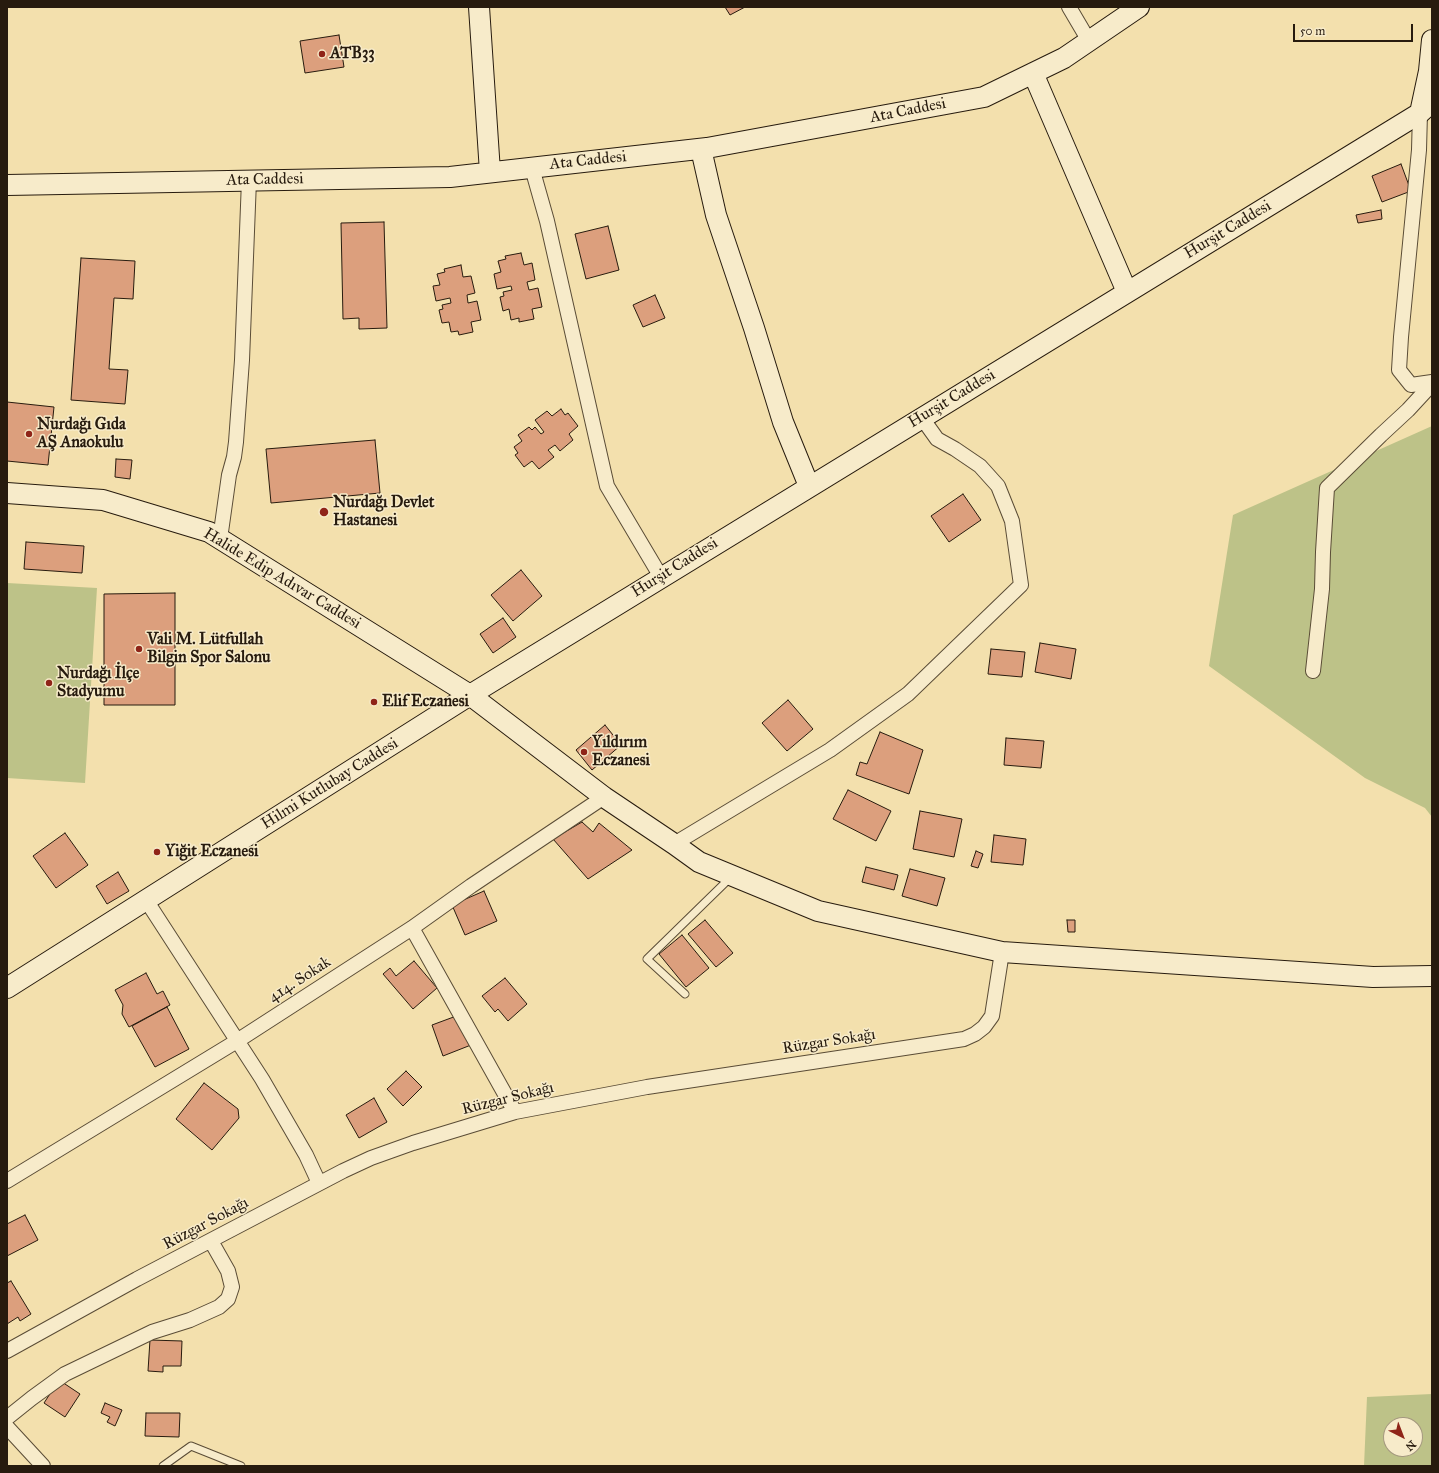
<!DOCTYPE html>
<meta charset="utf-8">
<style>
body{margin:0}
#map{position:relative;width:1439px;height:1473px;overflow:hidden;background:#f3e0ad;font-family:"IM FELL Great Primer",serif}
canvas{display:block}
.frame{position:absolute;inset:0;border:8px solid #271b0e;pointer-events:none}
.north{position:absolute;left:1383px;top:1417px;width:40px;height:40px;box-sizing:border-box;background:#f7ebca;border:1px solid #a4987f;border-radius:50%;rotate:138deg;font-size:11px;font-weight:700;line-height:16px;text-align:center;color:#271b0e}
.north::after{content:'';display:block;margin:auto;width:14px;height:18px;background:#8f2418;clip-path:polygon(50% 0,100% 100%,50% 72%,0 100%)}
.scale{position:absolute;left:1293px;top:24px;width:120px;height:18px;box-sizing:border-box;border:2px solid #271b0e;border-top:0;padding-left:5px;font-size:12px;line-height:14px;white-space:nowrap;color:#271b0e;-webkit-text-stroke:3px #f7ebca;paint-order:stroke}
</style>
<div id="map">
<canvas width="1439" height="1473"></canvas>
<div class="frame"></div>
<div class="north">N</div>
<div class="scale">50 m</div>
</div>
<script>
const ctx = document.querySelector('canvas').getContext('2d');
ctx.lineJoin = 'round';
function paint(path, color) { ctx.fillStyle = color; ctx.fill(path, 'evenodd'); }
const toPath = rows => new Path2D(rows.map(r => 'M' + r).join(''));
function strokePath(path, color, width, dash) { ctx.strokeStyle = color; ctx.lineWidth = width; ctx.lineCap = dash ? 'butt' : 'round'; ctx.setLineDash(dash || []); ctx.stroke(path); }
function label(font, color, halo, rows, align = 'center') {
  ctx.font = font + ' "IM FELL Great Primer",serif'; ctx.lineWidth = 3; ctx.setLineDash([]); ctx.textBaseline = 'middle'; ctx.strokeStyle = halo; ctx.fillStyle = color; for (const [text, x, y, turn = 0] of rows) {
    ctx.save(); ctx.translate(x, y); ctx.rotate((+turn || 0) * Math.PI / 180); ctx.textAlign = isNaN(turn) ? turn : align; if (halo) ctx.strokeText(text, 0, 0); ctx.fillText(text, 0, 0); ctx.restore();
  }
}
const green = toPath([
 [1432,426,1432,817,1425,808,1365,778,1209,666,1233,515],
 [7,583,97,588,85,783,7,778],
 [1432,1394,1432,1466,1364,1466,1367,1397],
 [1391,1425,1415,1425,1415,1449,1391,1449]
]);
const building = toPath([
 [725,7,745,7,730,15,725,7],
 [339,35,344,67,305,73,300,41,339,35],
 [1401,164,1411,191,1382,202,1372,176,1401,164],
 [1381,210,1382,219,1358,223,1356,215,1381,210],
 [384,222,387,328,359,329,359,318,343,319,341,223,384,222],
 [608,226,619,270,586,279,575,234,608,226],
 [521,253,524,265,532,263,535,280,527,282,529,290,538,288,542,307,532,309,534,319,519,322,519,318,511,320,509,309,503,311,500,297,504,296,503,292,512,290,511,286,497,289,494,274,501,272,498,261,506,259,505,256,521,253],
 [81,258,135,261,133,299,114,298,109,369,128,370,125,404,71,400,81,258],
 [461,265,463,277,471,276,475,293,467,295,468,303,477,301,481,320,471,322,473,332,459,335,458,331,451,332,449,322,442,323,439,310,443,309,442,305,451,303,450,298,436,301,433,286,440,285,437,274,445,272,444,269,461,265],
 [655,295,665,318,643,327,633,305,655,295],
 [7,402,54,407,48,465,7,461,7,402],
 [561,409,565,415,568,413,578,426,569,434,573,440,560,451,555,445,548,450,554,457,539,469,532,461,524,467,515,455,518,453,514,447,522,441,518,435,529,427,532,430,535,427,541,434,544,432,535,420,547,411,552,416,561,409],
 [375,440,380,493,271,503,266,449,375,440],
 [116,459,132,460,130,479,115,477,116,459],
 [963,494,981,520,949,542,931,516,963,494],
 [26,542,84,546,82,573,24,569,26,542],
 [521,570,542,596,513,621,491,595,521,570],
 [175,593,175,705,104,705,104,594,175,593],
 [503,618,516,637,493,653,480,634,503,618],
 [1040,643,1076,649,1071,679,1035,672,1040,643],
 [991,649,1025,652,1022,677,988,674,991,649],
 [788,700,813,729,787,751,762,723,788,700],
 [605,725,621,745,592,770,576,750,605,725],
 [880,732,923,750,909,794,856,775,860,762,867,764,880,732],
 [1006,738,1044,741,1041,768,1004,765,1006,738],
 [848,790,891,811,876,841,833,819,848,790],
 [920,811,962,819,954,857,913,849,920,811],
 [582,822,593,832,599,823,632,850,588,879,553,839,582,822],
 [65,833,88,865,56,888,33,856,65,833],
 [994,835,1026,839,1023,865,991,862,994,835],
 [976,851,983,854,978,868,971,866,976,851],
 [866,867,898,875,894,890,862,882,866,867],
 [910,869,945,878,937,906,902,896,910,869],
 [118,872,129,891,107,904,96,886,118,872],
 [484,891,497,921,465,935,452,905,484,891],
 [705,920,733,953,716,967,688,934,705,920],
 [1067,920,1075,920,1075,932,1068,932,1067,920],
 [682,935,709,968,686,987,659,954,682,935],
 [414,961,437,988,413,1009,383,974,390,968,396,976,414,961],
 [146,973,157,994,163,991,170,1005,129,1027,122,1014,123,1005,115,990,146,973],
 [505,978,527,1004,508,1021,498,1009,495,1012,482,996,505,978],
 [167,1007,189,1049,155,1067,132,1026,167,1007],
 [459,1015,471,1045,443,1056,432,1025,459,1015],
 [406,1071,422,1087,403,1106,387,1089,406,1071],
 [204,1083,238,1109,239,1118,212,1150,176,1119,204,1083],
 [374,1098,387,1122,359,1138,346,1115,374,1098],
 [25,1215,38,1240,7,1256,7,1224,25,1215],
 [11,1281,31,1314,20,1321,18,1317,7,1324,7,1283,11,1281],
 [150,1340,182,1341,181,1366,163,1366,163,1372,148,1371,150,1340],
 [59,1380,80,1394,65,1417,44,1403,59,1380],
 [105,1403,122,1410,115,1426,107,1422,110,1417,101,1413,105,1403],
 [146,1413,180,1413,179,1437,145,1436,146,1413]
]);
const lane = toPath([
 [685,994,647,959,731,877],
 [163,1466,191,1446,241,1466]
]);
const street = toPath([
 [1069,7,1089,41],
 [1420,113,1419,150,1401,337,1399,370,1411,385,1432,382],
 [532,168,547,221,607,486,661,577],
 [220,539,229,475,234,457,236,442,242,360,249,180],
 [1313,671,1322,589,1323,552,1327,488,1381,435,1408,410,1432,384],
 [674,844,830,750,908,694,1021,585,1012,521,998,486,980,466,955,449,937,439,922,418],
 [146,900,262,1079,306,1155,319,1183],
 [412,928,515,1112],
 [7,1181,237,1041,412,928,471,886,604,797],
 [7,1351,137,1279,343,1171,371,1158,413,1143,515,1112,647,1087,964,1039,975,1034,984,1027,992,1016,1002,952],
 [7,1418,32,1398,65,1374,152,1332,190,1320,219,1307,228,1299,232,1287,228,1271,211,1241],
 [7,1427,43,1466]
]);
const secondary = toPath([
 [479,7,490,172],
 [1033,73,1127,292],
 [1420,113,1429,71,1432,40],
 [701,149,716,215,754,328,783,422,809,486],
 [7,185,450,177,707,148,984,97,1064,58,1139,7],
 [7,493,103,500,209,532,470,695,604,797,674,844,699,862,818,911,1002,952,1373,977,1432,976],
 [7,988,470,695,1420,113,1432,102]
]);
const markers = [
 [322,54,4,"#8f2418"],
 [29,434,4,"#8f2418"],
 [324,512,5,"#8f2418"],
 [139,649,4,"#8f2418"],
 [49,683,4,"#8f2418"],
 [374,702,4,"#8f2418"],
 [584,752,4,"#8f2418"],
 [157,852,4,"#8f2418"]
];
const poiNames = [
 ["ATB33",330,54],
 ["Nurdağı Gıda",37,425],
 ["AŞ Anaokulu",37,443],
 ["Nurdağı Devlet",333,503],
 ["Hastanesi",333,521],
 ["Vali M. Lütfullah",147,640],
 ["Bilgin Spor Salonu",147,658],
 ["Nurdağı İlçe",57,674],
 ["Stadyumu",57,692],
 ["Elif Eczanesi",382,702],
 ["Yıldırım",592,743],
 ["Eczanesi",592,761],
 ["Yiğit Eczanesi",165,852]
];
const streetNames = [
 ["Ata Caddesi",908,111,-11],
 ["Ata Caddesi",588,161,-6],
 ["Ata Caddesi",265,180,-1],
 ["Hurşit Caddesi",1228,230,-31],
 ["Hurşit Caddesi",952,399,-31],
 ["Hurşit Caddesi",675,568,-32],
 ["Halide Edip Adıvar Caddesi",282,579,31],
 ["Hilmi Kutlubay Caddesi",330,784,-32],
 ["414. Sokak",300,980,-33],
 ["Rüzgar Sokağı",829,1042,-9],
 ["Rüzgar Sokağı",508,1099,-14],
 ["Rüzgar Sokağı",206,1224,-28]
];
paint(green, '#bdc288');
paint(building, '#dc9f7d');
strokePath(building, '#271b0e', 1);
strokePath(lane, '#5a4c36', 9);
strokePath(street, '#5a4c36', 16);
strokePath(secondary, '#271b0e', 22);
strokePath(lane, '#f7ebca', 7);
strokePath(street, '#f7ebca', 14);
strokePath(secondary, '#f7ebca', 20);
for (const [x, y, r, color] of markers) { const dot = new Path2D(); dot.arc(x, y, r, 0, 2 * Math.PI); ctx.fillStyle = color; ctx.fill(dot); strokePath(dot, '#f7ebca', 1.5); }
label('bold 16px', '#271b0e', '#f7ebca', poiNames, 'left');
label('16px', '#271b0e', '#f7ebca', streetNames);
</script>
